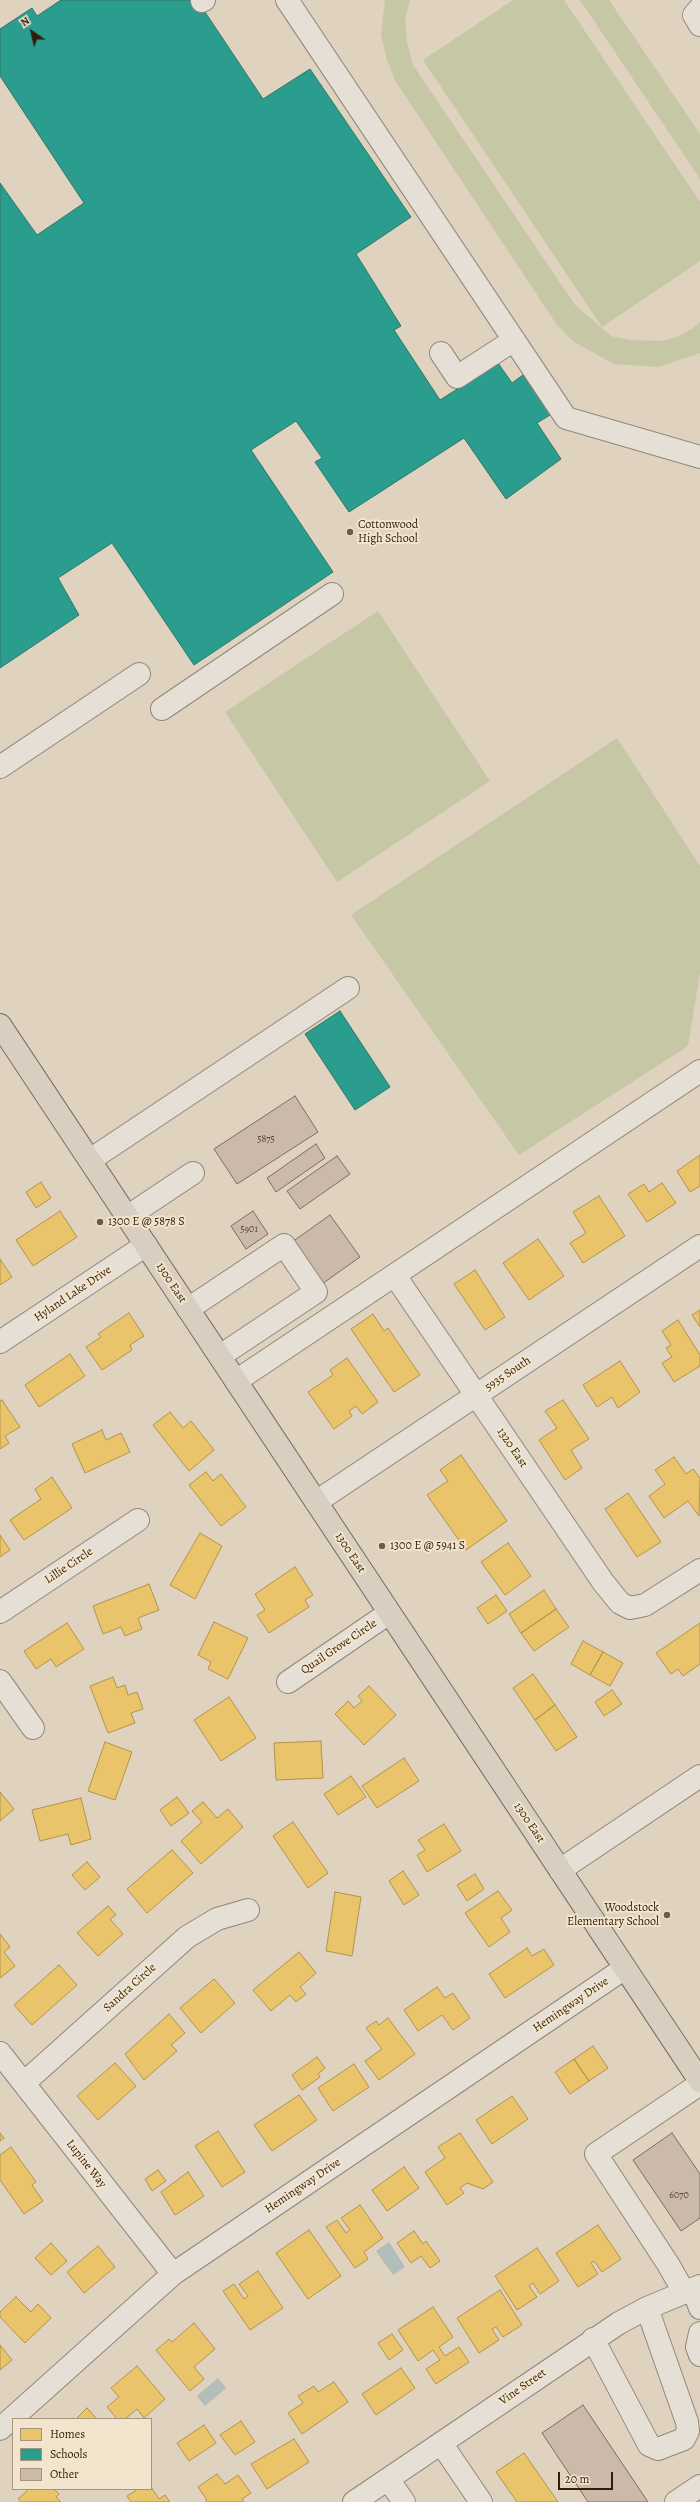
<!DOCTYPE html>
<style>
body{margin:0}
#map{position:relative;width:700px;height:2502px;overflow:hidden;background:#dfd2bf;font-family:Alegreya,serif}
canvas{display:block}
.legend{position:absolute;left:12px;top:2418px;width:140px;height:72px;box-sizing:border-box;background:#f3e4cd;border:1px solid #a5947e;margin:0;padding:5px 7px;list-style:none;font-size:12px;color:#301d08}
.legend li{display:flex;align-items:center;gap:8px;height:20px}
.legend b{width:20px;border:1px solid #a5947e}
.north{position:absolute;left:12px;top:12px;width:40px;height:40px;-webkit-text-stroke:3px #f3e4cd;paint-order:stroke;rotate:326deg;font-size:11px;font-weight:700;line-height:16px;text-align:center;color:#301d08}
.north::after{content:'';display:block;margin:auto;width:14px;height:18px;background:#301d08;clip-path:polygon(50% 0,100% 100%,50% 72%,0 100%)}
.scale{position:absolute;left:558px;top:2472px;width:55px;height:18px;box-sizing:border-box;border:2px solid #301d08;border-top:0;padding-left:5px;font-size:12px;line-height:14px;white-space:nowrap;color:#301d08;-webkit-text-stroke:3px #f3e4cd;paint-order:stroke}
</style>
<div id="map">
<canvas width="700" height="2502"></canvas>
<ul class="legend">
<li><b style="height:11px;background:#e9c46a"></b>Homes</li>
<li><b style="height:11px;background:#2a9d8f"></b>Schools</li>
<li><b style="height:11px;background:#cbb9a9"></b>Other</li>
</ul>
<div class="north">N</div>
<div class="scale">20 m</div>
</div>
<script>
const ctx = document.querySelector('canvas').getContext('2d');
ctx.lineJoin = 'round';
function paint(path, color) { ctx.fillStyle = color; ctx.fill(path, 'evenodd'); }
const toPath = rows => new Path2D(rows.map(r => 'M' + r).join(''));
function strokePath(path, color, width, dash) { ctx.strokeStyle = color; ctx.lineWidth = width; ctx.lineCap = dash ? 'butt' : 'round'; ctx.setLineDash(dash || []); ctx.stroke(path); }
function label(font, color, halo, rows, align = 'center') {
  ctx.font = font + ' Alegreya,serif'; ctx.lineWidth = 4; ctx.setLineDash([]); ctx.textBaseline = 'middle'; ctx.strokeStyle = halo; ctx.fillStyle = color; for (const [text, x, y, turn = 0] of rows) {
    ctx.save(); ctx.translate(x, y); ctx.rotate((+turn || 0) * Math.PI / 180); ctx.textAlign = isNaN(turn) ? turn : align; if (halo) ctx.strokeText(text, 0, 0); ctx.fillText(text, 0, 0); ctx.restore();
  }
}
const green = toPath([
 [385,0,410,0,405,20,407,42,413,65,575,305,611,336,629,340,661,341,677,337,693,328,700,322,700,353,658,367,614,364,574,342,557,325,396,82,387,60,381,34],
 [513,0,564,0,700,202,700,261,602,327,423,60],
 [580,0,609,0,700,134,700,179],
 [378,611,490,781,337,882,225,712],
 [617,738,700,866,700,972,688,1046,519,1155,351,915]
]);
const water = toPath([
 [389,2242,405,2267,393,2275,376,2251],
 [218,2378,226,2388,205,2406,197,2396]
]);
const homes = toPath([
 [700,1155,700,1186,690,1192,677,1171,700,1155],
 [41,1182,51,1198,36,1208,26,1192,41,1182],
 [662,1183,676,1203,647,1222,628,1194,644,1184,649,1192,662,1183],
 [599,1196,625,1236,583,1263,570,1243,586,1233,573,1212,599,1196],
 [60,1211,77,1237,33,1266,16,1240,60,1211],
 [538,1239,564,1276,529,1300,503,1263,538,1239],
 [0,1259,12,1277,0,1285,0,1259],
 [475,1270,505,1317,485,1330,454,1284,475,1270],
 [700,1310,700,1327,692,1315,700,1310],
 [129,1313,144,1336,130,1345,132,1350,102,1370,86,1347,101,1337,98,1334,129,1313],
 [373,1314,384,1331,388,1328,420,1375,394,1392,351,1329,373,1314],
 [678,1320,700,1355,700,1366,674,1382,662,1363,672,1357,666,1348,671,1345,662,1331,678,1320],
 [70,1354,85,1376,39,1407,25,1385,70,1354],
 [347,1358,378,1402,362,1414,356,1406,349,1411,352,1416,334,1429,308,1392,333,1375,330,1370,347,1358],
 [620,1361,640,1392,618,1408,612,1397,597,1407,583,1385,620,1361],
 [2,1400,20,1427,5,1436,9,1443,0,1449,0,1401,2,1400],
 [563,1400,589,1439,571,1450,582,1468,565,1480,539,1440,557,1428,545,1411,563,1400],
 [170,1412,183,1428,191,1421,214,1450,189,1471,153,1425,170,1412],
 [102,1430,106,1440,121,1433,130,1452,85,1473,72,1444,102,1430],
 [461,1455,507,1521,466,1550,427,1495,448,1481,440,1470,461,1455],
 [674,1457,686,1474,693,1469,700,1478,699,1516,688,1501,664,1518,649,1496,665,1484,655,1470,674,1457],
 [206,1472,213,1481,221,1474,246,1507,221,1526,189,1485,206,1472],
 [52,1477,72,1508,24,1540,10,1520,41,1499,35,1489,52,1477],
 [628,1493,661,1542,637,1557,605,1509,628,1493],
 [200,1533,222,1546,195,1599,170,1585,200,1533],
 [0,1535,10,1550,0,1557,0,1535],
 [508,1543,531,1576,505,1595,481,1562,508,1543],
 [295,1567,313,1595,305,1600,309,1607,269,1633,257,1615,265,1610,255,1594,295,1567],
 [149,1584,159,1610,138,1618,142,1629,125,1636,121,1627,103,1634,93,1606,149,1584],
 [544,1590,556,1609,521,1633,509,1614,544,1590],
 [496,1595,507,1611,488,1624,477,1608,496,1595],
 [556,1609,569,1627,534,1651,521,1633,556,1609],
 [214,1622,248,1638,228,1679,208,1669,211,1662,198,1655,214,1622],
 [67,1623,84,1649,56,1667,51,1659,36,1669,24,1651,67,1623],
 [700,1623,700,1664,683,1676,678,1669,671,1674,656,1653,700,1623],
 [583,1641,603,1652,590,1675,571,1664,583,1641],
 [603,1652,623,1663,610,1686,590,1675,603,1652],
 [533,1674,555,1705,535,1720,513,1688,533,1674],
 [113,1677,117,1688,125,1685,128,1695,137,1692,143,1709,131,1713,135,1723,108,1733,90,1686,113,1677],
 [369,1686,396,1715,364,1745,335,1714,348,1701,354,1708,362,1701,358,1696,369,1686],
 [612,1690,622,1704,604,1716,595,1702,612,1690],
 [229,1697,256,1738,221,1761,194,1720,229,1697],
 [555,1705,577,1737,556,1751,535,1720,555,1705],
 [321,1741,323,1778,276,1780,274,1743,321,1741],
 [105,1742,132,1752,115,1800,88,1791,105,1742],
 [404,1758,419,1781,377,1808,362,1786,404,1758],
 [351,1776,366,1797,338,1815,324,1794,351,1776],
 [0,1792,14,1809,0,1821,0,1792],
 [177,1797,189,1813,171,1826,160,1810,177,1797],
 [81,1798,91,1839,71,1845,68,1834,40,1841,32,1810,81,1798],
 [203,1802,217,1818,228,1809,243,1827,201,1864,181,1841,202,1822,192,1811,203,1802],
 [293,1822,328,1873,308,1888,273,1836,293,1822],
 [444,1824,461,1851,427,1872,417,1855,425,1850,418,1840,444,1824],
 [172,1850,193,1873,147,1913,127,1889,172,1850],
 [87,1862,100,1877,85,1890,72,1875,87,1862],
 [403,1871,419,1895,404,1905,389,1881,403,1871],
 [475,1874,484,1889,467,1901,457,1885,475,1874],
 [498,1891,512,1910,501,1918,510,1932,489,1947,465,1913,498,1891],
 [335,1892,361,1897,352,1956,326,1951,335,1892],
 [108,1906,116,1915,110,1919,123,1934,98,1956,77,1933,108,1906],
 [0,1934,10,1947,4,1952,15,1966,0,1978,0,1934],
 [527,1948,532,1956,544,1949,554,1965,505,1998,489,1974,527,1948],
 [299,1952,316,1973,300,1987,306,1994,296,2002,290,1995,271,2011,253,1990,299,1952],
 [59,1965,77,1985,32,2025,14,2005,59,1965],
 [214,1979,235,2003,201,2033,180,2008,214,1979],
 [437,1987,445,1998,453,1993,470,2018,453,2030,442,2015,418,2031,404,2010,437,1987],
 [169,2014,185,2033,171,2045,177,2051,144,2080,125,2054,169,2014],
 [388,2018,415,2054,379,2080,365,2061,382,2049,366,2028,376,2021,379,2025,388,2018],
 [593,2046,608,2068,589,2081,574,2059,593,2046],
 [317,2057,325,2068,318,2074,320,2077,302,2090,292,2075,317,2057],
 [574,2059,589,2081,570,2094,555,2072,574,2059],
 [115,2063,136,2086,98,2120,77,2096,115,2063],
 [354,2064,369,2087,333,2111,318,2088,354,2064],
 [299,2095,317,2120,272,2151,254,2125,299,2095],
 [512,2096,528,2119,492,2144,476,2120,512,2096],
 [218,2131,245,2172,222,2187,195,2146,218,2131],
 [0,2133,4,2138,0,2141,0,2133],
 [460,2133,493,2182,483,2189,467,2183,460,2188,464,2193,447,2205,425,2172,445,2158,438,2147,460,2133],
 [11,2147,36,2182,32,2185,43,2201,24,2214,0,2180,0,2155,11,2147],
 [404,2167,419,2188,387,2211,372,2190,404,2167],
 [158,2170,166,2181,152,2191,145,2179,158,2170],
 [188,2172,204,2196,175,2215,161,2192,188,2172],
 [360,2205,383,2238,364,2252,368,2259,355,2268,326,2227,337,2220,346,2233,350,2230,341,2218,360,2205],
 [598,2225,621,2259,602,2272,594,2261,591,2263,598,2274,578,2287,556,2253,598,2225],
 [309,2230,341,2276,308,2299,276,2253,309,2230],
 [414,2231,423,2244,426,2241,440,2261,430,2268,421,2256,411,2263,397,2243,414,2231],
 [51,2243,67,2261,51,2275,35,2258,51,2243],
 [98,2246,115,2267,84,2293,67,2272,98,2246],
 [537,2248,559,2281,540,2294,533,2283,529,2286,537,2297,517,2310,495,2276,537,2248],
 [258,2271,283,2308,250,2330,223,2291,234,2284,244,2299,248,2296,239,2284,258,2271],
 [500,2290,522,2325,503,2337,496,2327,492,2329,499,2340,479,2353,457,2318,500,2290],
 [16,2297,31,2312,38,2304,51,2318,25,2343,0,2317,0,2312,16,2297],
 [433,2307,453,2337,439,2347,445,2356,459,2347,469,2362,436,2384,426,2369,440,2360,433,2350,418,2361,398,2330,433,2307],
 [194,2323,215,2349,194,2367,204,2379,190,2391,156,2350,169,2339,172,2342,194,2323],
 [392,2334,403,2350,389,2360,378,2343,392,2334],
 [0,2345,12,2360,0,2370,0,2345],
 [137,2366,165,2399,144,2418,137,2409,125,2419,117,2419,107,2407,119,2397,111,2388,137,2366],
 [401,2368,415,2388,376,2415,362,2394,401,2368],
 [334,2382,348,2402,302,2434,288,2413,303,2403,298,2396,314,2386,318,2392,334,2382],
 [87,2408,97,2419,76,2419,87,2408],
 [241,2421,255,2442,235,2455,220,2435,241,2421],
 [204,2425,216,2443,189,2461,177,2443,204,2425],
 [294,2439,309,2462,267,2489,251,2464,294,2439],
 [524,2453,558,2502,517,2502,496,2472,524,2453],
 [217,2474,225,2484,238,2475,251,2493,242,2499,244,2502,205,2502,207,2500,198,2487,217,2474],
 [151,2487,159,2499,165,2495,170,2502,131,2502,127,2496,138,2489,151,2489,151,2487],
 [26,2489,54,2489,59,2494,56,2497,61,2502,21,2502,18,2499,27,2491,26,2489]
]);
const schools = toPath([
 [61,0,197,0,263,99,310,69,411,217,356,254,401,326,394,330,440,400,498,363,512,383,523,375,550,415,537,423,561,459,506,499,464,438,349,512,315,462,322,458,296,421,251,450,333,572,194,665,112,543,58,578,79,615,0,668,0,183,37,235,84,203,0,76,0,29,32,8,37,16,61,0],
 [340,1011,390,1087,355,1110,305,1034,340,1011]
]);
const building = toPath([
 [295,1096,318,1132,237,1184,214,1149,295,1096],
 [316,1144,325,1158,276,1192,267,1178,316,1144],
 [337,1156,350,1174,300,1209,287,1191,337,1156],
 [253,1211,268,1234,246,1249,231,1226,253,1211],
 [330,1215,360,1257,322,1284,292,1242,330,1215],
 [672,2133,700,2174,700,2218,681,2231,633,2160,672,2133],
 [583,2405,648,2502,588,2502,542,2433,583,2405]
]);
const minor = toPath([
 [287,0,566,418,700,457],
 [202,1,204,0],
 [700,8,694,15,700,25],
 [441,353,457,377,514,340],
 [162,709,332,594],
 [0,767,139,674],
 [90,1160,348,988],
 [127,1217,193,1173],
 [400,1283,603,1582,620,1603,630,1608,645,1605,700,1570],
 [188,1309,284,1245,316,1292,220,1356],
 [0,1342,146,1245],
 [236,1381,700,1071],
 [316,1502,700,1246],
 [0,1612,138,1520],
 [0,1681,33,1728],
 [288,1682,389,1613],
 [560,1870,700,1776],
 [0,2053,173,2274],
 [24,2083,187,1937,217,1919,248,1910],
 [693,2289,700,2308],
 [684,2292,668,2264,596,2154,700,2084],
 [700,2333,697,2347,700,2355],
 [593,2339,649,2445,658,2449,684,2439,688,2431,687,2422,647,2308],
 [0,2429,173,2274,625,1968],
 [441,2443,481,2502],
 [388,2479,404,2502],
 [354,2502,619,2323,647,2308,700,2286],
 [676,2502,700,2486]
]);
const major = toPath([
 [0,1025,700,2081]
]);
const markers = [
 [350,532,4,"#6d5c48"],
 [100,1222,4,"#6d5c48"],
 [382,1546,4,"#6d5c48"],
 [667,1915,4,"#6d5c48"]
];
const numberNames = [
 ["5875",266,1140],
 ["5901",249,1230],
 ["6070",679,2196]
];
const poiNames = [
 ["Cottonwood",358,525],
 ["High School",358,539],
 ["1300 E @ 5878 S",108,1222],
 ["1300 E @ 5941 S",390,1546],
 ["Woodstock",659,1908,"right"],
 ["Elementary School",659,1922,"right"]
];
const streetNames = [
 ["1300 East",171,1283,57],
 ["Hyland Lake Drive",73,1294,-34],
 ["5935 South",508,1374,-34],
 ["1320 East",512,1448,56],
 ["1300 East",350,1553,57],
 ["Lillie Circle",69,1566,-34],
 ["Quail Grove Circle",339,1647,-34],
 ["1300 East",529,1823,56],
 ["Sandra Circle",130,1988,-42],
 ["Hemingway Drive",571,2005,-34],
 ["Lupine Way",86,2164,52],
 ["Hemingway Drive",303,2186,-34],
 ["Vine Street",523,2387,-35]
];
paint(green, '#c6c7a5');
paint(water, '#b1beb9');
paint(homes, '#e9c46a');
strokePath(homes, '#b2924d', 1);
paint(schools, '#2a9d8f');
strokePath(schools, '#2c7766', 1);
paint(building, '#cbb9a9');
strokePath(building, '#786e62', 1);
strokePath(minor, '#90877a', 24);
strokePath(major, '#786e62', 24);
strokePath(minor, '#e6dfd5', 22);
strokePath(major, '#d9cfc1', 22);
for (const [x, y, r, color] of markers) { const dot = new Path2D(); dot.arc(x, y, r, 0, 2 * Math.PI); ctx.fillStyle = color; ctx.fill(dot); strokePath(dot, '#f3e4cd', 1.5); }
label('10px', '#584632', null, numberNames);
label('12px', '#301d08', '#f3e4cd', poiNames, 'left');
label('12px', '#301d08', '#f3e4cd', streetNames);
</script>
